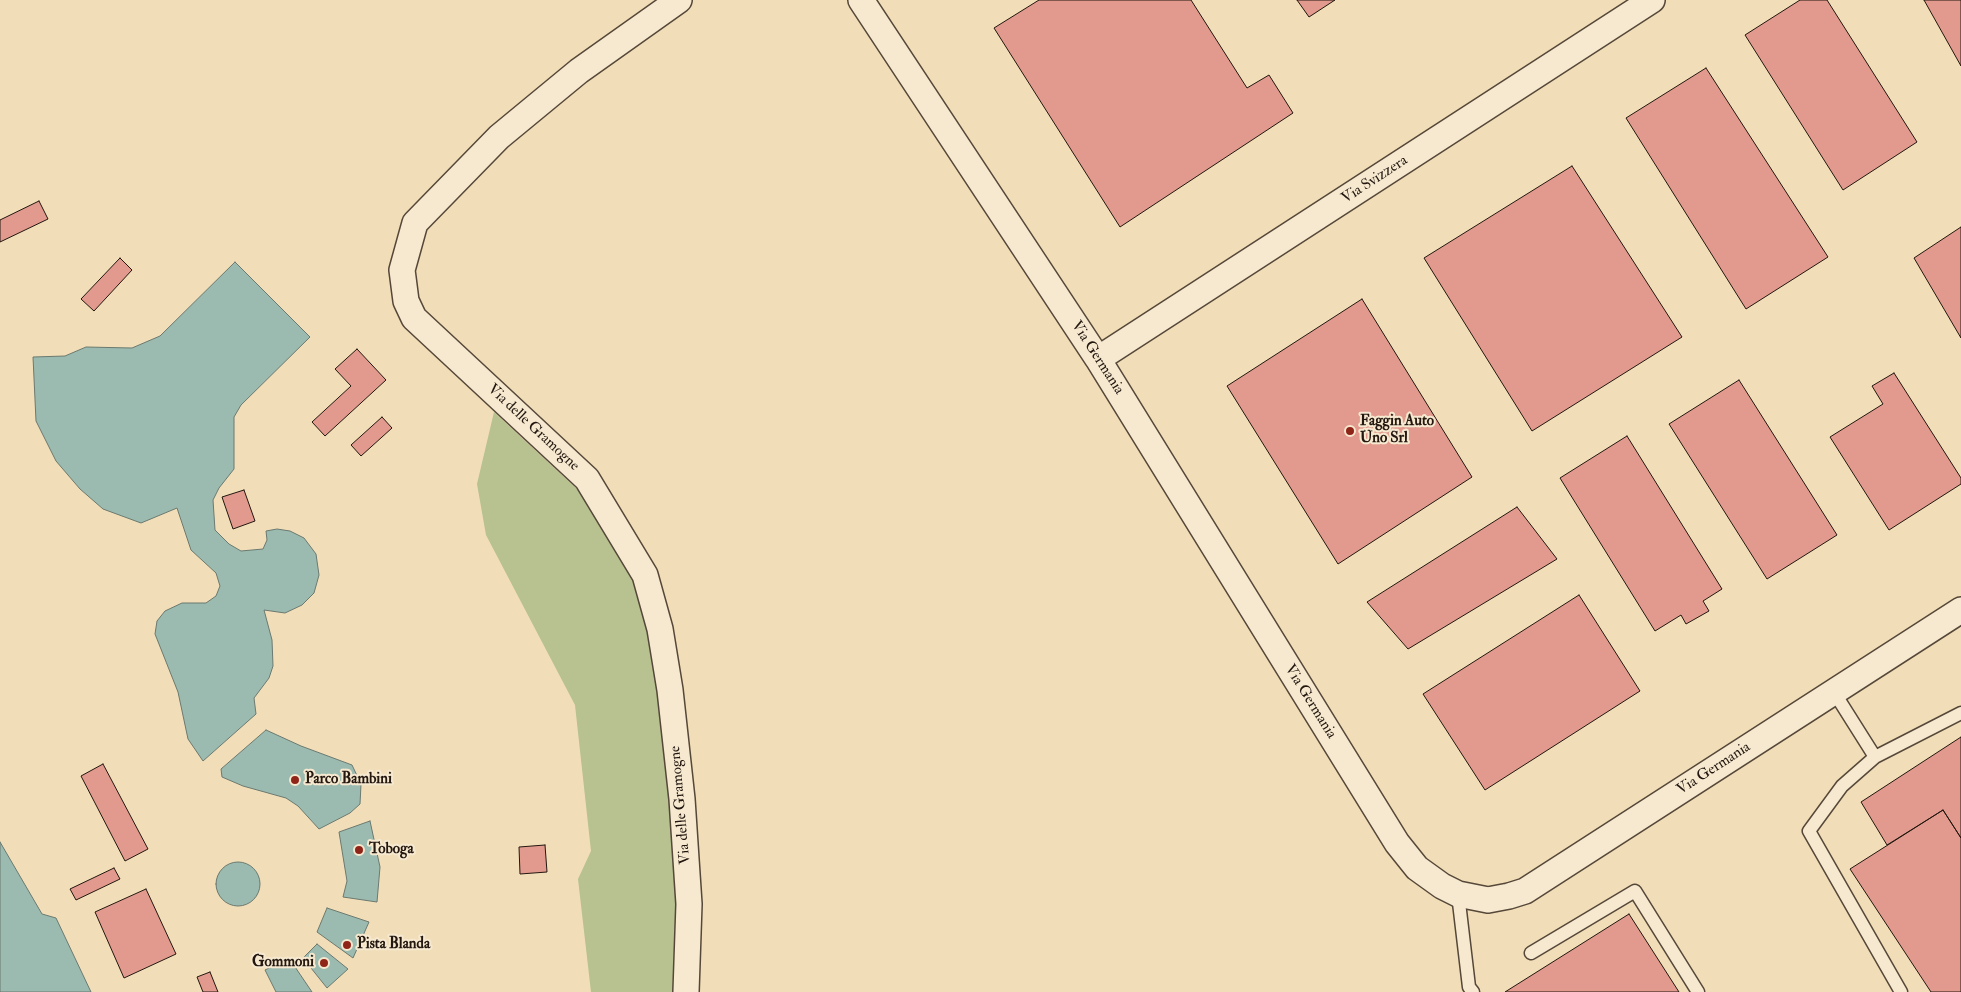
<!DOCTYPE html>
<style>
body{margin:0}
canvas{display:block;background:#f1ddb7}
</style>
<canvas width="1961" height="992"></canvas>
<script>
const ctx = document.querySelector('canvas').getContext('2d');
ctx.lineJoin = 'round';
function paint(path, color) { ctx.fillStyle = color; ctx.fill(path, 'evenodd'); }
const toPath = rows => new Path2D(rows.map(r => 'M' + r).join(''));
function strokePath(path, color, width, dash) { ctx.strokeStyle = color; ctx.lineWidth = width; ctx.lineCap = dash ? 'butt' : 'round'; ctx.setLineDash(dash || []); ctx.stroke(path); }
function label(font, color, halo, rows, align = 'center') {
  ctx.font = font + ' "IM FELL Double Pica",serif'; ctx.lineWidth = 4; ctx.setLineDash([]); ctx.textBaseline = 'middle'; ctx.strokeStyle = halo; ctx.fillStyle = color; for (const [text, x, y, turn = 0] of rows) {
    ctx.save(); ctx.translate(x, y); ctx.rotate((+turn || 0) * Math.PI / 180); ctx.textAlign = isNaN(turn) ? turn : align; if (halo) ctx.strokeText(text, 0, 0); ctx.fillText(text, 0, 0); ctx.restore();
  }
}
const green = toPath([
 [494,412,578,490,634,577,681,691,677,992,591,992,578,879,591,851,575,705,486,535,477,484]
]);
const water = toPath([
 [235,262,310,337,241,405,234,417,234,469,219,488,213,500,215,530,229,544,241,551,263,549,267,540,266,531,277,529,290,531,304,538,316,554,319,575,314,593,302,605,285,613,264,610,272,640,273,666,269,678,254,698,256,714,203,761,188,739,178,692,155,634,157,621,165,611,182,603,206,603,216,596,220,586,216,573,191,550,177,508,141,523,103,509,80,489,56,461,36,421,33,357,65,356,86,347,132,348,160,336,235,262],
 [266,730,301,746,352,765,361,784,360,804,350,813,319,829,298,806,286,798,243,786,222,777,221,769,266,730],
 [370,821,380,867,377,902,343,897,347,881,339,832,370,821],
 [0,842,42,914,56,918,91,992,0,992,0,842],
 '216 884a22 22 0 1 1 44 0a22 22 0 1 1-44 0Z',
 [327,908,369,922,353,958,317,932,327,908],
 [317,944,348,969,327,988,303,958,317,944],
 [289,958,312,992,276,992,265,970,289,958]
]);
const building = toPath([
 [1039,0,1191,0,1247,88,1269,75,1293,113,1120,227,994,28,1039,0],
 [1297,0,1335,0,1309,17,1297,0],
 [1800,0,1827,0,1917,142,1843,190,1745,35,1800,0],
 [1924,0,1961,0,1961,66,1924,0],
 [1706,68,1828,257,1746,309,1626,118,1706,68],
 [1572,166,1682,337,1532,431,1424,258,1572,166],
 [39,201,48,219,0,242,0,220,39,201],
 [1961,227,1961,338,1914,258,1961,227],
 [120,258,132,270,94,311,81,299,120,258],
 [1362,299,1472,477,1338,564,1227,386,1362,299],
 [357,349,386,380,325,436,312,422,351,386,335,369,357,349],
 [1894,373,1961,478,1961,484,1889,530,1830,437,1883,404,1872,386,1894,373],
 [1739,380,1837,535,1767,579,1669,424,1739,380],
 [382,417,392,428,361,456,351,445,382,417],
 [1627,436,1722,589,1703,601,1709,611,1686,624,1681,615,1655,631,1560,478,1627,436],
 [244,490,255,521,233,529,222,497,244,490],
 [1517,507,1557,559,1408,649,1367,602,1517,507],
 [1579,595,1640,691,1485,790,1423,694,1579,595],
 [1961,737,1961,838,1943,810,1887,845,1861,802,1961,737],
 [103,764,148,849,125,861,81,776,103,764],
 [1943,810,1961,838,1961,992,1931,992,1850,869,1943,810],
 [545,845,547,872,520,874,519,847,545,845],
 [114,868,120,879,76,900,70,889,114,868],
 [146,889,176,954,124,978,95,912,146,889],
 [1629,914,1679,992,1505,992,1629,914],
 [210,972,218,992,203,992,197,977,210,972]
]);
const lane = toPath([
 [1834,692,1875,757,1842,786,1809,831,1901,992],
 [1875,757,1961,713],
 [1458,894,1469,987,1473,992],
 [1531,953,1635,891,1698,992]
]);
const street = toPath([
 [679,0,579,71,499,137,415,223,402,270,406,301,414,318,587,479,645,575,660,629,670,690,682,799,689,904,686,992],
 [861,0,1098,359,1397,843,1417,868,1442,886,1458,894,1488,900,1509,896,1525,891,1961,610],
 [1098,359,1652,0]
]);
const markers = [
 [1350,431,5,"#8f2418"],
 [295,780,5,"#8f2418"],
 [359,850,5,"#8f2418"],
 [347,945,5,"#8f2418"],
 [324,963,5,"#8f2418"]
];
const streetNames = [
 ["Via Svizzera",1375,180,-33],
 ["Via Germania",1097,358,57],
 ["Via delle Gramogne",533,428,43],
 ["Via Germania",1310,702,58],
 ["Via Germania",1714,769,-33],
 ["Via delle Gramogne",681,805,-95]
];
const poiNames = [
 ["Faggin Auto",1360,422],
 ["Uno Srl",1360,439],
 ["Parco Bambini",305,780],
 ["Toboga",369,850],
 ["Pista Blanda",357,945],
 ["Gommoni",314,963,"right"]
];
paint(green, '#b7c290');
paint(water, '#9bbbb0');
strokePath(water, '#6b7970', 1);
paint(building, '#e19a8d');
strokePath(building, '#23170f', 1);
strokePath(lane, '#564839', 15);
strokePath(street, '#564839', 28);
strokePath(lane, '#f6e9d0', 12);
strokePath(street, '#f6e9d0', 25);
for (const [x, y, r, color] of markers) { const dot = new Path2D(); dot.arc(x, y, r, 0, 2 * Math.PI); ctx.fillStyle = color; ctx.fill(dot); strokePath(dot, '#f6e9d0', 2); }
label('15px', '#23170f', '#f6e9d0', streetNames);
label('bold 15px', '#23170f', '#f6e9d0', poiNames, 'left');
</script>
